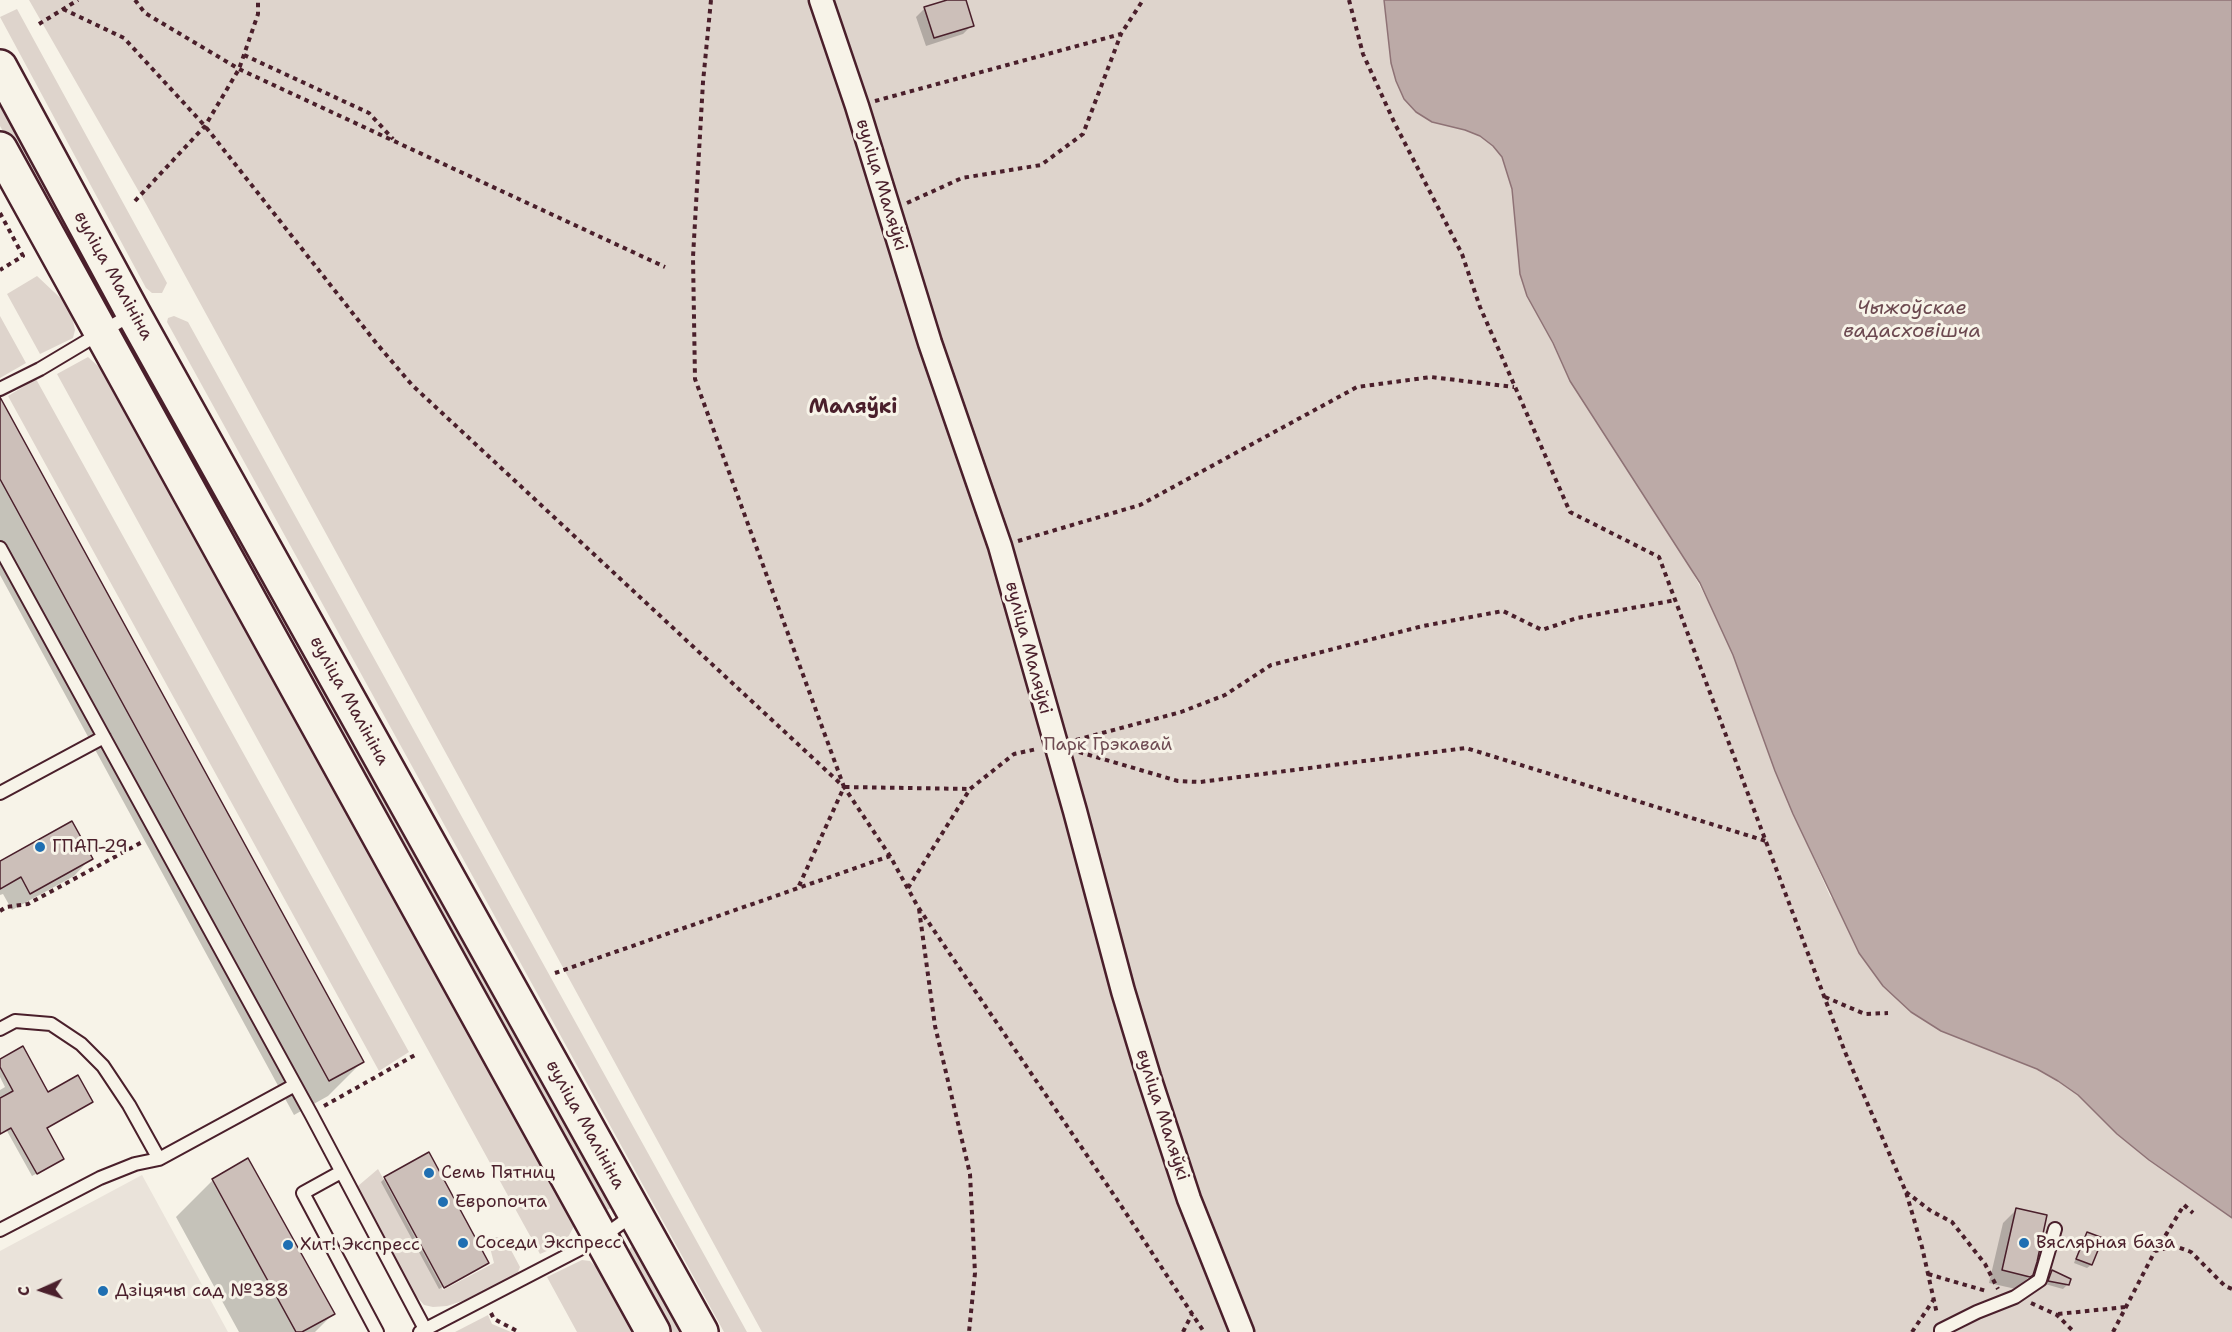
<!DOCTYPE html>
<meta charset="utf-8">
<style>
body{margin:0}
#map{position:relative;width:2232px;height:1332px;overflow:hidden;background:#f7f3e8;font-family:"Shantell Sans",sans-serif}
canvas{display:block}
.north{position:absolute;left:12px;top:1260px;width:60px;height:60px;-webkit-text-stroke:4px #f7f3e8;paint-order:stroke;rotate:267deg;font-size:16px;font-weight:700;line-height:24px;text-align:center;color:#4a1f2b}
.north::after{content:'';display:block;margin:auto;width:21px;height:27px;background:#4a1f2b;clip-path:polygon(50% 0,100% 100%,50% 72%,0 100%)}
</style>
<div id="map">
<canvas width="2232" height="1332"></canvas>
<div class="north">С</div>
</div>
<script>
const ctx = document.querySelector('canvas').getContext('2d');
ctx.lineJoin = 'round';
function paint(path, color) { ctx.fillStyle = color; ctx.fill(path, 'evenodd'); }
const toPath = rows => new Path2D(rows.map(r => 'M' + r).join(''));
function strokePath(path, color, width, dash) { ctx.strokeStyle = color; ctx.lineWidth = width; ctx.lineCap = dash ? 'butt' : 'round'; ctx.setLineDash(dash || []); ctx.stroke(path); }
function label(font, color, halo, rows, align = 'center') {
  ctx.font = font + ' "Shantell Sans",sans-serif'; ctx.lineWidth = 6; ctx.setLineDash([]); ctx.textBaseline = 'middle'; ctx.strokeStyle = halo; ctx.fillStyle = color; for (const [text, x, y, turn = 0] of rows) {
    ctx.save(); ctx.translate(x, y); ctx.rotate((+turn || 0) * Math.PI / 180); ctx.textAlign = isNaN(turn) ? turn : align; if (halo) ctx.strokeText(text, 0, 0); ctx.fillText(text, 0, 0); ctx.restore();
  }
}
const built = toPath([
 [142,1175,228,1332,0,1332,0,1251]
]);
const green = toPath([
 [29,0,1384,0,1391,63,1432,122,1465,130,1480,136,1493,146,1502,157,1512,189,1520,274,1570,381,1681,551,1716,616,1733,655,1775,771,1830,896,1941,1031,2037,1069,2058,1081,2078,1095,2117,1134,2149,1160,2232,1218,2232,1332,762,1332,146,204],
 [17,9,167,283,162,293,152,293,146,288,0,17],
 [0,98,111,297,109,303,105,305,99,301,0,126],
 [37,276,70,307,75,330,73,338,40,354,7,294],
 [0,316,26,363,0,378],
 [174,316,188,322,747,1332,724,1332,167,322,168,318],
 [136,342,611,1203,611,1208,607,1210,603,1208,131,349,131,344],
 [88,357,99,367,574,1226,565,1243,540,1254,57,374],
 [36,379,409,1052,379,1071,8,396],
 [378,1169,443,1290,494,1263,488,1240,493,1237,504,1237,520,1267,518,1272,514,1276,465,1300,447,1306,433,1307,424,1305,411,1290,358,1194,358,1186],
 [632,1246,635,1247,682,1332,672,1332,628,1251],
 [582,1260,590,1261,601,1272,634,1332,577,1332,547,1277],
 [488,1315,492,1324,511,1332,455,1332]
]);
const water = toPath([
 [1384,0,2232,0,2232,1218,2149,1160,2117,1134,2078,1095,2058,1081,2037,1069,1941,1031,1911,1012,1883,986,1859,953,1793,814,1775,771,1733,655,1700,583,1570,381,1553,343,1527,296,1520,274,1512,189,1502,157,1493,146,1480,136,1465,130,1432,122,1416,112,1404,99,1396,81,1391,63,1384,0]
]);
const shadow = toPath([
 [951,0,964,0,972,25,963,34,926,46,916,17,925,8],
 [0,400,362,1062,328,1096,294,1115,0,575],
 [91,858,74,876,12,910,3,894,0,895,0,862],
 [0,1060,48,1094,91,1102,46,1129,58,1162,32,1176,7,1131,0,1135,0,1090,5,1087,0,1077],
 [385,1178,485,1264,439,1289,381,1182],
 [213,1180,334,1313,315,1332,239,1332,176,1217],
 [2016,1210,2032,1274,2016,1289,1989,1283,2003,1223],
 [2087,1234,2091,1265,2087,1268,2074,1263,2083,1238],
 [2052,1272,2067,1285,2063,1289,2045,1284,2048,1275]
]);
const building = toPath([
 [947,0,966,0,974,26,934,38,924,7,947,0],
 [0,397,364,1062,329,1081,0,479,0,397],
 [72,821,93,859,30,894,21,877,0,889,0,861,72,821],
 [23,1046,48,1092,78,1075,93,1102,47,1128,64,1159,37,1174,11,1128,0,1134,0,1098,13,1091,0,1067,0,1059,23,1046],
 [429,1152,489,1263,444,1288,384,1177,429,1152],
 [248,1158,335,1314,302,1332,296,1332,212,1179,248,1158],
 [2016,1208,2047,1215,2037,1262,2033,1275,2030,1277,2002,1270,2016,1208],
 [2087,1232,2103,1238,2092,1265,2076,1259,2087,1232],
 [2052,1270,2071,1279,2069,1285,2048,1281,2052,1270]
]);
const path = toPath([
 [135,0,145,13,239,69,665,267],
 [711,0,703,82,693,257,695,379,844,787,798,888],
 [1349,0,1363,54,1395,124,1462,254,1480,307,1570,512,1659,557,1845,1052,1906,1192,1922,1247,1937,1314],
 [63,9,124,38,205,126,377,344,412,385,844,787,890,856,918,907,1118,1201,1204,1332],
 [39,24,78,0],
 [244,55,369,113,393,139],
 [875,101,1121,34,1143,0],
 [135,201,205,126,239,69,258,14,258,0],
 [907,203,962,178,1041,165,1083,134,1121,34],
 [0,213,23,256,0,270],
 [1018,541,1140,505,1357,387,1431,377,1514,387],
 [1076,740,1181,712,1225,695,1271,665,1423,626,1503,611,1542,630,1577,618,1676,600],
 [1079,752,1178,781,1200,782,1466,748,1766,841],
 [845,787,970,789],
 [908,888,970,789,1014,754,1037,749],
 [919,909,935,1026,970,1174,975,1273,969,1332],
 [0,911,6,907,28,904,144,841],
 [555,973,890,856],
 [1825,997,1865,1014,1888,1013],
 [324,1106,415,1055],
 [1906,1192,1931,1211,1952,1222,1985,1264,1998,1289],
 [2156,1251,2184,1205,2193,1213],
 [1928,1274,1986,1291],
 [2031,1303,2057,1315,2074,1332],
 [491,1313,494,1319,519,1332],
 [2058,1314,2126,1307],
 [1183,1332,1192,1314],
 [1912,1332,1934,1299],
 [2113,1332,2155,1251,2175,1246,2191,1252,2225,1286,2232,1289]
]);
const lane = toPath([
 [0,389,40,369,132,314],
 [0,548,311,1114,425,1329],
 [0,793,104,737],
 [0,1029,15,1021,51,1024,81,1044,103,1066,129,1105,159,1159],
 [341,1172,303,1193,377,1332],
 [0,1230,100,1178,135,1164,159,1159,295,1085],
 [420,1332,601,1238,634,1214],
 [1941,1332,1941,1330,1977,1312,2015,1297,2040,1280,2055,1229]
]);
const street = toPath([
 [821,0,857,106,930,343,1000,546,1075,811,1123,991,1149,1077,1189,1199,1242,1332]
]);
const secondary = toPath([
 [0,67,133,313,701,1332],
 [0,149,653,1332]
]);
const markers = [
 [40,847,6,"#1f6fb2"],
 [429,1173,6,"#1f6fb2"],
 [443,1202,6,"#1f6fb2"],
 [463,1243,6,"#1f6fb2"],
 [2024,1243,6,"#1f6fb2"],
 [288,1245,6,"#1f6fb2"],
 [103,1291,6,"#1f6fb2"]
];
const streetNames = [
 ["вуліца Маляўкі",881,185,73],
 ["вуліца Малініна",113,276,61],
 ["вуліца Маляўкі",1028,648,75],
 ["вуліца Малініна",349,701,61],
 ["вуліца Маляўкі",1162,1115,72],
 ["вуліца Малініна",585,1125,61]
];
const parkNames = [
 ["Парк Грэкавай",1108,745]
];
const poiNames = [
 ["ГПАП-29",52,847],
 ["Семь Пятниц",441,1173],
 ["Европочта",455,1202],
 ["Соседи Экспресс",475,1243],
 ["Вяслярная база",2036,1243],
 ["Хит! Экспресс",300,1245],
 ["Дзіцячы сад №388",115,1291]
];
const waterNames = [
 ["Чыжоўскае",1912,309],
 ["вадасховішча",1912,332]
];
const neighbourhoodNames = [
 ["Маляўкі",853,408]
];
paint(built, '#eae3da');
paint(green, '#ded4cc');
paint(water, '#bcaaa7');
strokePath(water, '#8e7275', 1.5);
paint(shadow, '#0003');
paint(building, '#ccbfb9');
strokePath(building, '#4a1f2b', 1.5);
strokePath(lane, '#4a1f2b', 16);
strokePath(street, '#4a1f2b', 27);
strokePath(secondary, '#4a1f2b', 38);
strokePath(path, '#4a1f2b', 4, [4.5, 4.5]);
strokePath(lane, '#f7f3e8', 12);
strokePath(street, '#f7f3e8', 22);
strokePath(secondary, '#f7f3e8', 33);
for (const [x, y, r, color] of markers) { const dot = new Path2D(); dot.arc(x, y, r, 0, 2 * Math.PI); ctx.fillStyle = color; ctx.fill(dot); strokePath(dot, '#f7f3e8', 2); }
label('18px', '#4a1f2b', '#f7f3e8', streetNames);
label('18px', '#6f4c53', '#f7f3e8', parkNames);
label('18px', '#4a1f2b', '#f7f3e8', poiNames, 'left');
label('italic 20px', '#6c4950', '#f7f3e8', waterNames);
label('bold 20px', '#4a1f2b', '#f7f3e8', neighbourhoodNames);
</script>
